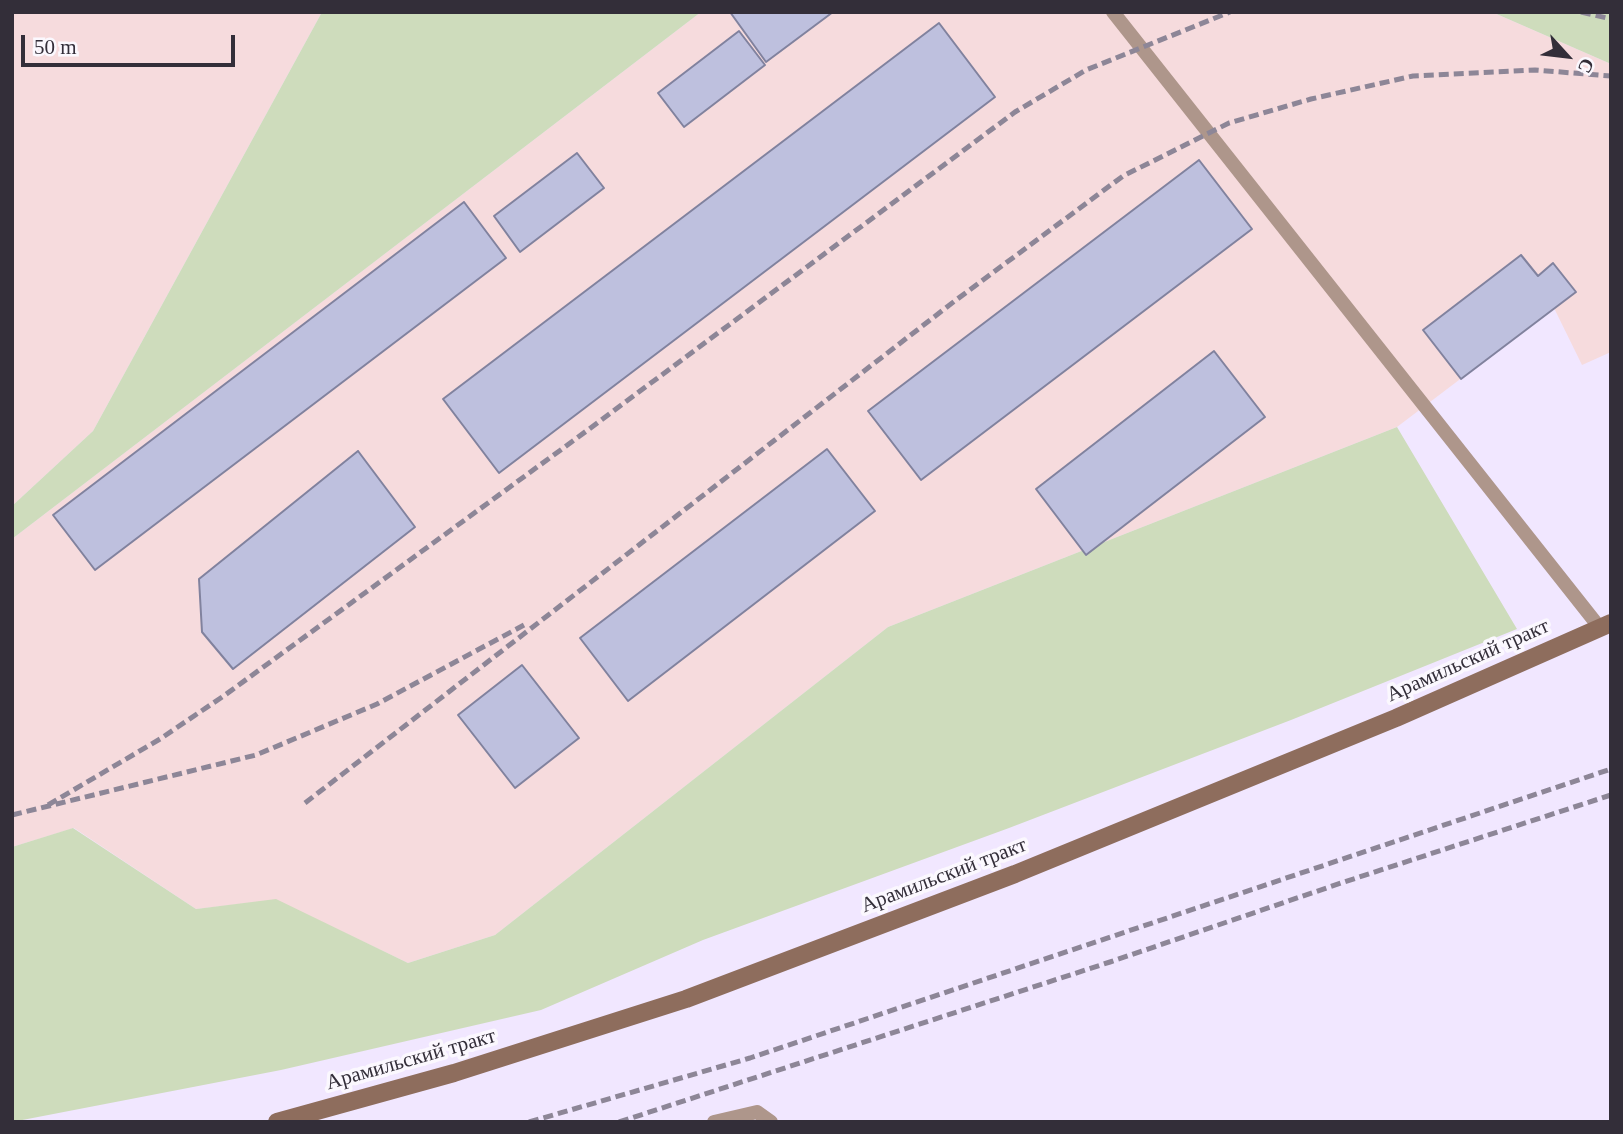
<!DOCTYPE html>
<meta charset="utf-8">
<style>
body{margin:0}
#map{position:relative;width:1623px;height:1134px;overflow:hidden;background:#f1e7ff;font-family:"Times New Roman",serif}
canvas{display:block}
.frame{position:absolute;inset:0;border:14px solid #332e39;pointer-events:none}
.north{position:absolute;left:1532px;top:21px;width:70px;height:70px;-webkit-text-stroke:5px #fbf8fe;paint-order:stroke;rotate:117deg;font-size:19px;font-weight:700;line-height:28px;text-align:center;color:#332e39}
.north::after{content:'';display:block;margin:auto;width:24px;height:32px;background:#332e39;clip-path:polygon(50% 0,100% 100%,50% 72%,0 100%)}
.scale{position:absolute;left:21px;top:35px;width:214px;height:32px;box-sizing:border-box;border:4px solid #332e39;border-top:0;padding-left:9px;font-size:21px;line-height:24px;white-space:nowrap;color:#332e39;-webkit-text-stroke:5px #fbf8fe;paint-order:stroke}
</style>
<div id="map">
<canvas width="1623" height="1134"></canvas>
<div class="frame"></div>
<div class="north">С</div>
<div class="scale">50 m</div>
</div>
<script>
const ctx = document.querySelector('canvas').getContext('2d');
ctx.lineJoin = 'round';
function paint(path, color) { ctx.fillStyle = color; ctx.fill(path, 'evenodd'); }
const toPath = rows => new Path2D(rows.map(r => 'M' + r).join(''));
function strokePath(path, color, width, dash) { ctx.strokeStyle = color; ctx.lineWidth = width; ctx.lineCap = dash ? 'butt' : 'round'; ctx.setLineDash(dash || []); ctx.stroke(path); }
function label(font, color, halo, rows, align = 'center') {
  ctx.font = font + ' "Times New Roman",serif'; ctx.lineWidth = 7; ctx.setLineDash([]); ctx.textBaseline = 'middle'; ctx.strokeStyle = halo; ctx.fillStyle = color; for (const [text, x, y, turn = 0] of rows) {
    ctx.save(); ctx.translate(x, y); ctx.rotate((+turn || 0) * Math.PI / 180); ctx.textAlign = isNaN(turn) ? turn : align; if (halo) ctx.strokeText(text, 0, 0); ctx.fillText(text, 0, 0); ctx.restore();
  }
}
const industrial = toPath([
 [12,12,322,12,93,431,12,506],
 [701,12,1492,12,1611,64,1611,352,1582,365,1554,308,1397,427,888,627,495,935,408,963,276,900,196,909,74,828,12,847,12,539]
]);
const green = toPath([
 [322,12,701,12,12,539,12,506,93,431],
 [1492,12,1611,12,1611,64],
 [1397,427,1517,629,1291,720,1009,828,703,940,541,1010,281,1070,12,1122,12,847,73,828,196,909,276,899,408,963,495,935,888,627]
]);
const building = toPath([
 [730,12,833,12,766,62,730,12],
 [939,23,995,97,499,473,443,399,939,23],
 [739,31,765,65,684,127,658,93,739,31],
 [577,153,604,188,520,252,494,216,577,153],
 [1199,160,1252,229,921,480,868,411,1199,160],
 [464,202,506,258,95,570,53,515,464,202],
 [1521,255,1538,276,1553,263,1576,292,1461,379,1423,330,1521,255],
 [1214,351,1265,417,1086,555,1036,489,1214,351],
 [827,449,875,511,628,701,580,638,827,449],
 [358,451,415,527,233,669,202,632,199,579,358,451],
 [522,665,579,738,515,788,458,715,522,665]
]);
const service = toPath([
 [1113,12,1600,628],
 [714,1122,757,1112,771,1122]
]);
const secondary = toPath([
 [277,1122,454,1073,686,999,1015,874,1396,718,1611,623]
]);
const rail = toPath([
 [1581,12,1611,19],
 [305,803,956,300,1123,176,1229,123,1311,99,1413,76,1535,70,1611,76],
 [48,805,160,739,225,695,577,438,1015,112,1086,70,1230,12],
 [12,815,256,755,377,704,524,625],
 [529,1122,750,1058,1611,769],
 [619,1122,1110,962,1341,883,1611,795]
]);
const streetNames = [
 ["Арамильский тракт",1468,661,-24],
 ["Арамильский тракт",944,876,-21],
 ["Арамильский тракт",411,1060,-16]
];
paint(industrial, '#f6dbdd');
paint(green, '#cedcbc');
paint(building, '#bec0de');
strokePath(building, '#81829e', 2);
strokePath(service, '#ae968b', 14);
strokePath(secondary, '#8e6d5d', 18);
strokePath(rail, '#8d8697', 5, [10, 5]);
label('21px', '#332e39', '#fbf8fe', streetNames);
</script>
